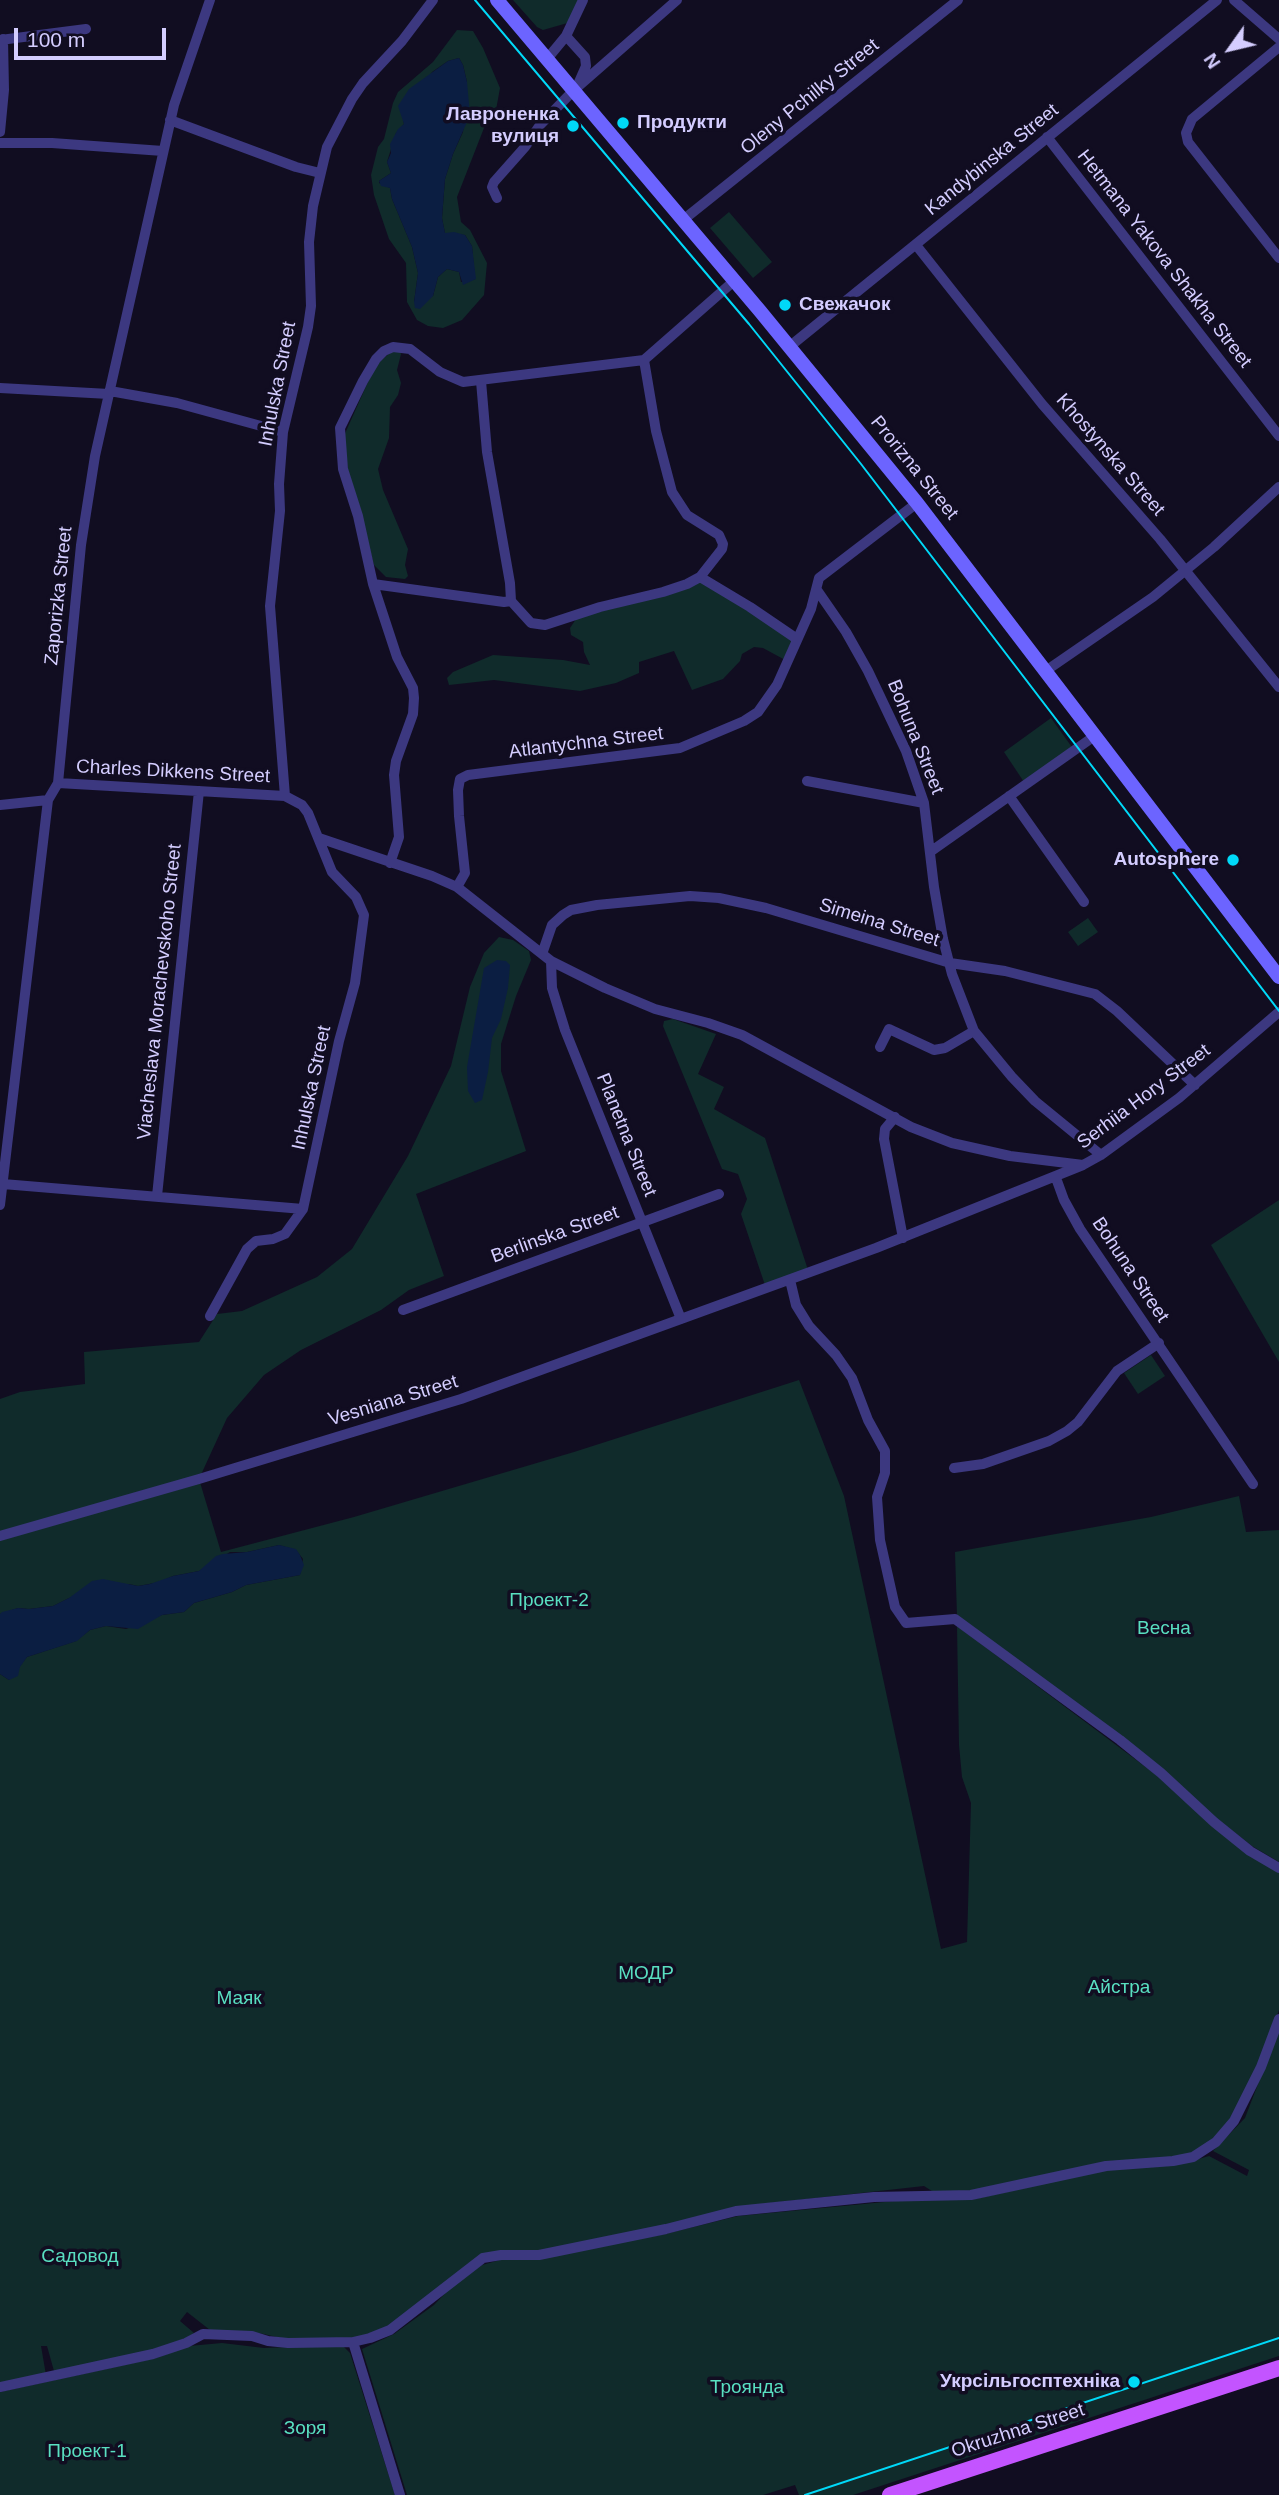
<!DOCTYPE html>
<meta charset="utf-8">
<style>
body{margin:0}
#map{position:relative;width:1279px;height:2495px;overflow:hidden;background:#110d21;font-family:Helvetica,sans-serif}
canvas{display:block}
.north{position:absolute;left:1195px;top:14px;width:70px;height:70px;-webkit-text-stroke:5px #110d21;paint-order:stroke;rotate:236deg;font-size:19px;font-weight:700;line-height:28px;text-align:center;color:#d4cdff}
.north::after{content:'';display:block;margin:auto;width:24px;height:32px;background:#d4cdff;clip-path:polygon(50% 0,100% 100%,50% 72%,0 100%)}
.scale{position:absolute;left:14px;top:28px;width:152px;height:32px;box-sizing:border-box;border:4px solid #d4cdff;border-top:0;padding-left:9px;font-size:21px;line-height:24px;white-space:nowrap;color:#d4cdff;-webkit-text-stroke:5px #110d21;paint-order:stroke}
</style>
<div id="map">
<canvas width="1279" height="2495"></canvas>
<div class="north">N</div>
<div class="scale">100 m</div>
</div>
<script>
const ctx = document.querySelector('canvas').getContext('2d');
ctx.lineJoin = 'round';
function paint(path, color) { ctx.fillStyle = color; ctx.fill(path, 'evenodd'); }
const toPath = rows => new Path2D(rows.map(r => 'M' + r).join(''));
function strokePath(path, color, width, dash) { ctx.strokeStyle = color; ctx.lineWidth = width; ctx.lineCap = dash ? 'butt' : 'round'; ctx.setLineDash(dash || []); ctx.stroke(path); }
function label(font, color, halo, rows, align = 'center') {
  ctx.font = font + ' Helvetica,sans-serif'; ctx.lineWidth = 7; ctx.setLineDash([]); ctx.textBaseline = 'middle'; ctx.strokeStyle = halo; ctx.fillStyle = color; for (const [text, x, y, turn = 0] of rows) {
    ctx.save(); ctx.translate(x, y); ctx.rotate((+turn || 0) * Math.PI / 180); ctx.textAlign = isNaN(turn) ? turn : align; if (halo) ctx.strokeText(text, 0, 0); ctx.fillText(text, 0, 0); ctx.restore();
  }
}
const green = toPath([
 [513,0,583,0,571,22,543,30,537,27],
 [457,30,473,31,483,48,500,88,496,110,484,128,457,197,461,222,470,230,487,263,484,295,462,320,443,328,428,326,417,320,407,302,406,263,389,239,374,195,371,175,378,147,384,139,393,103,398,92,433,62],
 [459,58,463,65,467,82,463,132,453,154,445,179,442,218,445,233,465,235,472,246,475,279,461,282,459,272,447,269,438,277,433,296,414,302,418,273,412,247,392,199,390,188,379,183,379,181,391,173,387,162,396,133,404,124,403,120,432,72,448,61],
 [729,212,772,262,753,278,710,228],
 [392,351,400,351,401,354,397,370,401,383,398,395,390,407,389,438,378,469,383,490,408,549,405,565,408,576,405,579,386,577,374,565,349,476,343,438,375,366],
 [700,577,797,639,787,661,763,648,754,647,742,654,740,661,723,679,692,690,674,651,639,662,639,673,616,683,580,691,494,680,449,685,447,678,453,672,493,655,563,660,590,665,584,652,583,642,571,635,570,628,580,613],
 [1051,718,1074,750,1026,785,1004,752],
 [1088,918,1098,932,1078,946,1068,932],
 [499,937,513,940,529,951,531,960,516,996,501,1044,501,1071,526,1151,416,1194,444,1276,409,1290,381,1310,301,1350,264,1375,227,1418,199,1479,221,1552,354,1517,574,1452,799,1380,844,1496,941,1949,967,1942,971,1803,962,1777,959,1745,957,1626,1155,1774,1216,1829,1279,1872,1279,2010,1261,2062,1224,2130,1192,2155,971,2192,935,2193,924,2186,735,2207,664,2226,538,2251,501,2251,387,2327,370,2335,348,2339,281,2338,259,2333,210,2330,187,2312,180,2321,194,2333,184,2340,150,2351,54,2371,47,2346,41,2346,46,2375,0,2384,0,1674,9,1680,27,1657,76,1641,90,1630,106,1626,126,1629,162,1615,184,1612,194,1603,232,1592,246,1585,300,1575,303,1559,296,1550,279,1545,247,1552,230,1552,199,1571,173,1576,160,1582,138,1586,129,1584,69,1598,53,1606,29,1609,18,1608,0,1614,0,1399,20,1392,85,1384,84,1352,199,1342,217,1314,242,1311,317,1277,352,1249,408,1156,451,1066,470,987,484,953],
 [673,1019,716,1034,698,1074,724,1087,714,1109,765,1138,809,1273,766,1288,741,1214,747,1199,738,1174,722,1169,663,1026,664,1021],
 [1279,1200,1279,1362,1211,1245],
 [1151,1355,1165,1376,1138,1394,1124,1373],
 [1239,1496,1246,1532,1279,1530,1279,1862,1252,1846,957,1616,955,1552,1151,1517],
 [1279,2029,1279,2356,853,2495,799,2495,795,2485,763,2495,407,2495,362,2349,394,2334,434,2305,456,2282,482,2265,500,2260,536,2258,665,2234,738,2216,916,2199,970,2200,1106,2170,1195,2160,1209,2156,1247,2176,1249,2170,1213,2151,1245,2118],
 [222,2343,264,2348,342,2345,350,2353,395,2495,0,2495,0,2392,156,2358,189,2346]
]);
const water = toPath([
 [459,58,463,65,467,82,470,115,453,154,445,179,442,218,445,233,454,232,465,235,472,246,476,279,463,285,459,272,447,269,438,277,433,296,420,309,415,308,414,302,418,273,412,247,392,199,390,188,381,186,379,181,391,173,387,162,391,153,390,144,398,129,404,124,398,106,409,89,448,61],
 [497,960,506,961,510,965,508,988,501,1019,492,1038,488,1072,482,1100,475,1103,468,1091,467,1067,484,968],
 [279,1545,296,1549,300,1555,304,1565,300,1575,246,1585,232,1592,194,1603,184,1612,162,1615,138,1629,106,1626,90,1630,77,1641,27,1657,20,1667,18,1676,9,1680,0,1674,0,1614,2,1612,18,1608,29,1609,53,1606,69,1598,92,1581,103,1579,138,1586,150,1584,173,1576,199,1571,216,1556,223,1554,247,1552]
]);
const street = toPath([
 [1234,0,1279,39],
 [0,40,86,29],
 [1279,47,1192,119,1186,133,1188,142,1279,258],
 [547,59,566,36],
 [579,82,586,66,585,57,566,36,583,0],
 [170,120,296,167,320,173],
 [0,132,4,90,3,39],
 [1047,137,1279,436],
 [0,143,52,143,163,151],
 [497,198,492,187,494,182,525,147,540,125,573,91,677,0],
 [683,220,958,0],
 [916,245,1042,404,1160,539,1279,687],
 [789,347,1217,0],
 [0,388,109,394],
 [110,391,177,403,283,432],
 [700,577,750,607,797,639],
 [373,584,504,602,511,601,510,583,487,452,481,381],
 [817,590,846,632,868,671,906,751,924,803,934,887,943,939,952,974,974,1031,1012,1077,1035,1101,1101,1155],
 [511,601,531,623,545,625,600,607,663,592,687,584,700,577,722,549,723,544,719,535,687,515,672,492,656,431,644,360],
 [1047,670,1153,597,1214,547,1279,487],
 [807,781,924,803],
 [58,783,285,796,302,805,308,813,332,872,356,897,364,915,355,983,339,1041,303,1209,285,1234,273,1239,256,1241,247,1249,210,1316],
 [285,796,270,606,280,511,279,484,283,432,308,327,311,306,309,242,313,206,327,147,352,99,363,83,402,41,433,0],
 [1009,796,1084,902],
 [0,805,48,800],
 [319,838,432,876,457,887,551,961,605,988,655,1009,708,1023,742,1035,911,1127,952,1143,1010,1156,1083,1165,1101,1155,1179,1098,1279,1012],
 [930,852,1096,735],
 [390,863,399,837,394,775,396,761,413,714,414,698,413,688,397,657,373,584,358,516,343,469,340,428,363,381,376,359,384,351,393,347,410,349,440,372,463,382,644,360,734,281],
 [457,887,465,873,459,816,458,790,460,779,468,775,680,748,744,721,758,712,777,685,811,609,819,578,917,503],
 [542,954,552,925,563,915,571,910,597,905,690,896,719,898,766,908,950,963,1005,971,1095,994,1117,1011,1195,1085],
 [551,961,552,988,565,1030,681,1319],
 [880,1047,889,1029,934,1050,945,1048,974,1031],
 [895,1117,885,1129,884,1139,903,1238],
 [1056,1178,1064,1200,1080,1229,1253,1484],
 [3,1184,303,1209],
 [157,1196,199,791],
 [0,1205,48,800,58,783,81,545,95,456,174,105,210,0],
 [790,1280,796,1305,809,1326,836,1355,852,1378,868,1420,885,1451,885,1473,877,1497,880,1540,895,1607,906,1623,955,1619,1120,1740,1161,1773,1214,1822,1250,1851,1279,1868],
 [403,1310,719,1194],
 [954,1468,983,1464,1049,1441,1067,1431,1078,1422,1117,1371,1159,1343],
 [0,1536,199,1479,461,1399,876,1248,1083,1165],
 [353,2342,400,2495],
 [0,2387,153,2354,186,2343,203,2334,252,2336,268,2341,288,2343,353,2342,370,2338,390,2330,483,2258,501,2255,539,2255,666,2229,736,2211,874,2197,971,2195,1106,2166,1173,2161,1193,2157,1216,2142,1234,2121,1261,2067,1279,2019]
]);
const secondary = toPath([
 [497,0,760,311,917,503,1279,977]
]);
const primary = toPath([
 [890,2495,1279,2368]
]);
const tram = toPath([
 [475,0,749,324,861,464,1279,1011],
 [805,2495,1279,2338]
]);
const markers = [
 [623,123,7,"#00d9f8"],
 [573,126,7,"#00d9f8"],
 [785,305,7,"#00d9f8"],
 [1233,860,7,"#00d9f8"],
 [1134,2382,7,"#00d9f8"]
];
const streetNames = [
 ["Oleny Pchilky Street",810,97,-39],
 ["Kandybinska Street",992,160,-39],
 ["Hetmana Yakova Shakha Street",1164,259,52],
 ["Inhulska Street",278,384,-79],
 ["Khostynska Street",1110,455,49],
 ["Prorizna Street",914,468,51],
 ["Zaporizka Street",59,596,-84],
 ["Bohuna Street",915,737,68],
 ["Atlantychna Street",586,743,-7],
 ["Charles Dikkens Street",173,772,3],
 ["Simeina Street",879,923,17],
 ["Viacheslava Morachevskoho Street",160,992,-84],
 ["Inhulska Street",312,1088,-78],
 ["Serhiia Hory Street",1144,1097,-37],
 ["Planetna Street",626,1135,68],
 ["Berlinska Street",555,1235,-20],
 ["Bohuna Street",1130,1270,56],
 ["Vesniana Street",393,1401,-17],
 ["Okruzhna Street",1018,2431,-18]
];
const poiNames = [
 ["Лавроненка",559,115],
 ["вулиця",559,137],
 ["Продукти",637,123,"left"],
 ["Свежачок",799,305,"left"],
 ["Autosphere",1219,860],
 ["Укрсільгосптехніка",1120,2382]
];
const parkNames = [
 ["Проект-2",549,1601],
 ["Весна",1164,1629],
 ["МОДР",646,1974],
 ["Айстра",1119,1988],
 ["Маяк",239,1999],
 ["Садовод",80,2257],
 ["Троянда",747,2388],
 ["Зоря",305,2429],
 ["Проект-1",87,2452]
];
paint(green, '#102b2b');
paint(water, '#0b1e42');
strokePath(street, '#3c3880', 10);
strokePath(secondary, '#6c64ff', 14);
strokePath(primary, '#c354ff', 16);
strokePath(tram, '#00d9f8', 2);
for (const [x, y, r, color] of markers) { const dot = new Path2D(); dot.arc(x, y, r, 0, 2 * Math.PI); ctx.fillStyle = color; ctx.fill(dot); strokePath(dot, '#110d21', 2.5); }
label('19px', '#d4cdff', '#110d21', streetNames);
label('bold 19px', '#d4cdff', '#110d21', poiNames, 'right');
label('19px', '#59dfc1', '#110d21', parkNames);
</script>
